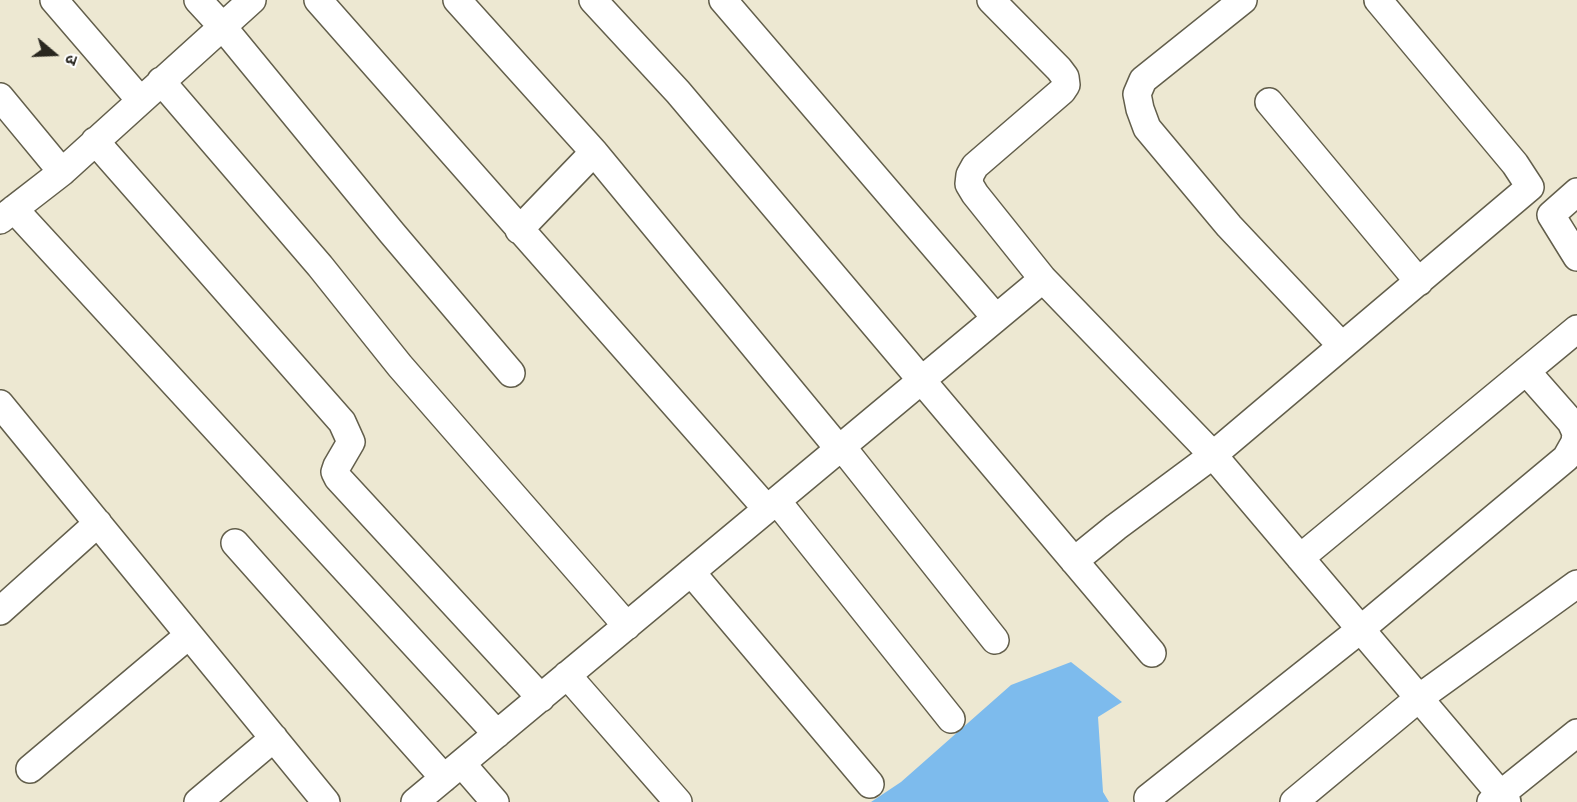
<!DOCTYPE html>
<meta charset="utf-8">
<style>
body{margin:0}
#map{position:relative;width:1577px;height:802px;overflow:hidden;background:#ede8d2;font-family:Arial,"Noto Sans Devanagari",sans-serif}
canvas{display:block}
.north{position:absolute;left:24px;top:24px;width:60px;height:60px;-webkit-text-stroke:4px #fff;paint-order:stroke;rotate:109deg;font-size:16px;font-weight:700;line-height:24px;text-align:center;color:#29271f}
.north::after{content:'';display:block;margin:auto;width:21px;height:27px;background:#29271f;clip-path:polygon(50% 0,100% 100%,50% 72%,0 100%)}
</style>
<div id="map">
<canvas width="1577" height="802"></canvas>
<div class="north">उ</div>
</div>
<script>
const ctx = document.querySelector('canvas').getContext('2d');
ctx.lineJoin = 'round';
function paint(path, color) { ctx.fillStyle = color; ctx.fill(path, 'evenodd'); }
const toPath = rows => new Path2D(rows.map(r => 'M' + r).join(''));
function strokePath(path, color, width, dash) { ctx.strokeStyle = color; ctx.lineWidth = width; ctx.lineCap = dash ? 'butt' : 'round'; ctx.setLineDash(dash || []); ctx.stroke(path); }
const water = toPath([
 [1071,662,1122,702,1098,717,1103,792,1109,802,871,802,901,782,1011,685]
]);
const minor = toPath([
 [54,0,140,100],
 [198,0,222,26,392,233,511,373],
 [318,0,767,509],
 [457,0,594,152,839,449],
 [593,0,678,92,1152,653],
 [723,0,996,318],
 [991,0,1059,69,1065,77,1066,85,1062,91,975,166,970,175,969,184,975,194,1043,279,1213,455,1507,802],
 [1243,0,1143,80,1137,94,1140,109,1147,128,1229,226,1342,346],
 [161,81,320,266,400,366,627,626],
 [0,97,62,172],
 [1269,102,1419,282],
 [95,141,342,422,351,442,337,466,335,472,338,478,541,698],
 [1577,192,1551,215,1577,257],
 [14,209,497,734],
 [0,220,62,172,252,0],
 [519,230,594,152],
 [0,404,326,802],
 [842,447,995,640],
 [777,501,951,719],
 [235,543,444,778],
 [1300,558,1577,329],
 [1074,561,1116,527,1213,455,1530,187,1515,164,1378,0],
 [691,572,870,784],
 [0,611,98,523],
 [567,675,678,802],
 [462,764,495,802],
 [30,769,189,635],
 [1148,798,1361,629,1566,458,1575,442,1576,433,1571,422,1526,371],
 [198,802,274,738],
 [415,802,1043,279],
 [1294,802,1419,698,1577,584],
 [1491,802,1577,733]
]);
paint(water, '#7dbbed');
strokePath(minor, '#625e4b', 30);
strokePath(minor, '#fff', 27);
</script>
